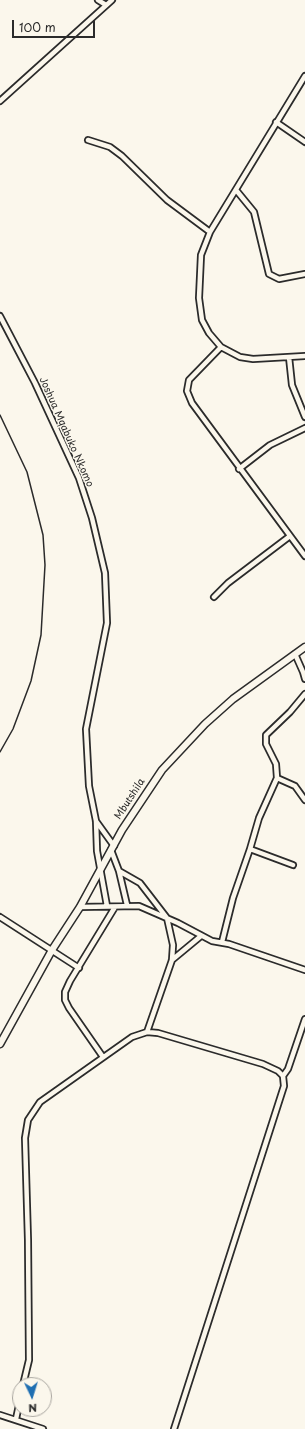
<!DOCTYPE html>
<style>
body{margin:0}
#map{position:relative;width:305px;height:1429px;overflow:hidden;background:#fbf7ec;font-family:"Playpen Sans",sans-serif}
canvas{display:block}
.north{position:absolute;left:12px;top:1377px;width:40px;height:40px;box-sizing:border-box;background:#fbf7ec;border:1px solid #a8a59f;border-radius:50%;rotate:176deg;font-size:11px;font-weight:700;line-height:16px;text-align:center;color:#2b2b2b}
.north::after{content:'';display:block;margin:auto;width:14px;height:18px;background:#1f6fb2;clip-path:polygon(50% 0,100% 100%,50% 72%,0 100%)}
.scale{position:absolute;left:12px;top:20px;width:83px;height:18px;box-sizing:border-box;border:2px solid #2b2b2b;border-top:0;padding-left:5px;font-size:12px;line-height:14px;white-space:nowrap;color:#2b2b2b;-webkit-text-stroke:3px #fbf7ec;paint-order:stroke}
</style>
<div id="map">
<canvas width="305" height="1429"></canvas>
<div class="north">N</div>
<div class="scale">100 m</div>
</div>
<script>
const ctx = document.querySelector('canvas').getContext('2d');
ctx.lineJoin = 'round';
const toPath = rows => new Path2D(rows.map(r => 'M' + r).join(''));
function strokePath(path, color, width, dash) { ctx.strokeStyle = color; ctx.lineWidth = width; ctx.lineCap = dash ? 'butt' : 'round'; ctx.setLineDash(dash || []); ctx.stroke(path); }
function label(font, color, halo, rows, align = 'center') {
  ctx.font = font + ' "Playpen Sans",sans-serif'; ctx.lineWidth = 3; ctx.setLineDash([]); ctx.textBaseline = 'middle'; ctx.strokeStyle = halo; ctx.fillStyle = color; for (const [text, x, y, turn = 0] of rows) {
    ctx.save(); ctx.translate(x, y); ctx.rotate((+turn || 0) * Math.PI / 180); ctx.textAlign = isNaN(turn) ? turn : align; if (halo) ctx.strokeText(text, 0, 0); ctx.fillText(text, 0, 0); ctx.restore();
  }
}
const street = toPath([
 [98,0,106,5],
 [305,76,210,232,201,255,199,298,202,320,209,333,221,347,240,357,253,359,305,356],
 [0,101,112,0],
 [276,122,305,142],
 [88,140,110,147,122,156,167,200,210,232],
 [236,190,254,212,269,274,279,279,305,274],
 [0,316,35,383,79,478,92,518,105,573,107,623,86,729,89,786,96,821,97,851,107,906],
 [221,347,189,380,187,391,192,403,305,556],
 [289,357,292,385,305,417],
 [239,469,270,445,305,428],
 [214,597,228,583,290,536],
 [295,654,303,672,305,679],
 [277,778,276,764,266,744,266,735,290,712,305,694],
 [96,821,114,846],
 [250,849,259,818,277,778,295,786,305,800],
 [111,850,119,871,140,883,167,918,173,945,172,960,147,1032],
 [119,871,127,905],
 [80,907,139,906,178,923,212,941,229,944,305,970],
 [0,917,79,968],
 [222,942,233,898,250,849,293,865],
 [172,960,201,936],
 [103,1057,69,1008,65,1000,65,992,70,981,115,907],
 [283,1076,288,1069,305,1019],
 [23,1385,29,1360,28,1240,25,1138,28,1120,40,1102,132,1037,147,1032,158,1033,263,1064,278,1071,283,1076,284,1086,174,1429],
 [0,1415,43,1429],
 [16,1419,20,1400]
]);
const secondary = toPath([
 [0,1044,52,950,80,907,122,830,162,770,205,724,233,699,305,647]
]);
const rail = toPath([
 [0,415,27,472,43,535,45,565,41,635,31,681,13,729,0,752]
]);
const streetNames = [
 ["Joshua Mqabuko Nkomo",66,432,66],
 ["Mbutshila",130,799,-57]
];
strokePath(street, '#2b2b2b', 8);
strokePath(secondary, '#2b2b2b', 9);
strokePath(street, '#fbf7ec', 4.5);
strokePath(secondary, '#fbf7ec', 6);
strokePath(rail, '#2b2b2b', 1.5);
label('10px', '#2b2b2b', '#fbf7ec', streetNames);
</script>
